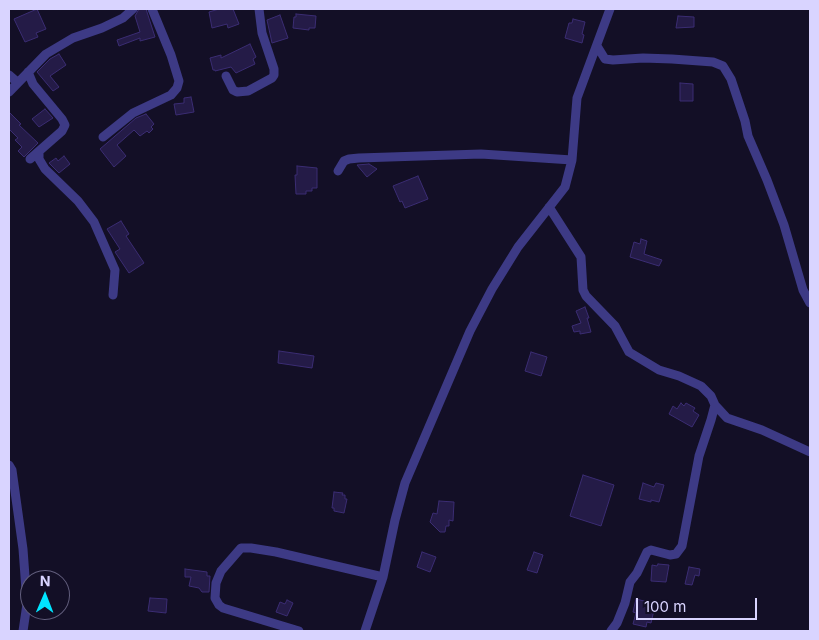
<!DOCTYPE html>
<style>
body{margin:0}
#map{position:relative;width:819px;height:640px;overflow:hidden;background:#130f26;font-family:Inter,sans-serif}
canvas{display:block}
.frame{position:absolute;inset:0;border:10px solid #d9d4ff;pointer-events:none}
.north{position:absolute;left:20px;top:570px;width:50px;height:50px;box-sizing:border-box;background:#130f26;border:1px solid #625e7d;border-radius:50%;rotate:1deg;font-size:14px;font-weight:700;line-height:20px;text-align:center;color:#d9d4ff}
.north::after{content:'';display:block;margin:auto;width:18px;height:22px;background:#00e5ff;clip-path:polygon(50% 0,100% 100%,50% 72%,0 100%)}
.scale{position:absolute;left:636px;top:598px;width:121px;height:22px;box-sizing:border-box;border:2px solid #d9d4ff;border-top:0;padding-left:6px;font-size:15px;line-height:18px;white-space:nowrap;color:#d9d4ff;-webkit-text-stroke:4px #130f26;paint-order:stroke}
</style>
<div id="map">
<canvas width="819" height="640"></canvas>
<div class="frame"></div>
<div class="north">N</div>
<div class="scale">100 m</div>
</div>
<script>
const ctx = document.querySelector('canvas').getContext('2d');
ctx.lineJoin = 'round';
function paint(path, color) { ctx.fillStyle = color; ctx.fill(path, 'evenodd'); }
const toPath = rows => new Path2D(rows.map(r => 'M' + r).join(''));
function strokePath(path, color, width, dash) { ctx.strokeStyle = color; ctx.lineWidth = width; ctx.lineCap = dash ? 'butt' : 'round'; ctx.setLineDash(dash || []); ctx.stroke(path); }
const building = toPath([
 [37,9,46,29,36,33,38,37,25,42,14,19,37,9],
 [139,9,146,9,155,37,140,41,140,38,119,46,117,40,140,32,135,16,139,9],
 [219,9,233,9,239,24,228,28,227,24,212,28,209,12,219,9],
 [296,14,316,16,315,28,309,28,309,30,293,28,294,17,296,17,296,14],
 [280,15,288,38,272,43,267,20,280,15],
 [678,16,694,17,694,27,676,28,678,16],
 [573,19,585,22,582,34,584,35,582,43,565,38,569,23,572,23,573,19],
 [250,44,256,57,253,59,255,64,236,73,231,67,215,71,215,70,213,70,210,58,221,55,221,58,250,44],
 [59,54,66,65,50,76,59,87,53,91,37,72,50,59,59,54],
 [680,83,693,84,693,101,680,101,680,83],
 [191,97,194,112,176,115,174,104,184,103,184,98,191,97],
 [45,109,53,118,39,127,32,119,45,109],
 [9,112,21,124,19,125,38,143,24,157,18,151,22,147,15,140,18,138,9,129,9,112],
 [146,114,154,124,151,127,153,129,149,133,147,131,140,136,134,130,117,145,126,156,114,167,100,149,136,118,146,114],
 [64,156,70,164,59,173,49,163,56,158,58,161,64,156],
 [369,164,377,169,367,177,357,165,369,164],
 [297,166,317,168,317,188,312,188,312,191,306,191,306,194,296,194,295,175,297,175,297,166],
 [418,176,428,199,405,208,402,201,400,202,393,186,418,176],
 [121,221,129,234,126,236,144,263,129,273,115,252,120,249,107,229,121,221],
 [641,239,647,241,644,254,662,260,659,266,630,257,634,242,640,244,641,239],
 [585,307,589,318,587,318,591,332,580,334,580,331,574,332,572,326,581,323,576,311,585,307],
 [279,351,314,356,312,368,278,363,279,351],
 [531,352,547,357,541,376,525,371,531,352],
 [681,403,684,406,686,403,695,408,693,411,699,415,692,427,669,414,673,406,677,409,681,403],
 [583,475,614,485,601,526,570,516,583,475],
 [643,483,654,487,656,483,664,485,659,502,651,500,651,502,639,499,643,483],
 [334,492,343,493,342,495,345,495,345,499,347,499,344,513,334,511,334,508,332,508,334,492],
 [439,501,454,502,453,521,449,520,449,526,446,526,445,532,440,532,430,522,433,513,437,514,439,501],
 [422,552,436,557,430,572,417,567,422,552],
 [534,552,543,555,537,573,527,570,534,552],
 [658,564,669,565,666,582,651,581,652,565,657,566,658,564],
 [689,567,700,569,699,576,695,575,692,585,685,584,689,567],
 [185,569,207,572,207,576,210,576,209,592,202,592,199,588,189,586,191,577,185,577,185,569],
 [150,598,167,599,166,613,148,611,150,598],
 [636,599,652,603,650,609,654,610,651,623,647,622,646,627,633,624,636,613,633,612,636,599],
 [287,600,293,603,287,616,276,612,280,602,285,604,287,600]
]);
const minor = toPath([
 [597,46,605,59,613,60,643,58,672,59,713,62,723,66,731,79,745,121,748,136,767,180,784,225,803,290,810,303],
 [28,72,33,84,62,119,65,125,62,131,30,159],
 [9,75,17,82],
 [226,76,233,90,237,92,248,91,272,78,274,75,274,69,262,33,259,9],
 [9,92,46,54,73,38,102,28,123,18,133,9],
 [103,137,133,113,171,95,177,88,179,81,171,55,152,9],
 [39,151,39,159,45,169,78,201,94,222,115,270,113,295],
 [338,171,344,161,349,159,359,158,481,154,572,160],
 [549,207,581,257,583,290,586,296,615,326,629,352,659,370,679,376,701,386,711,396,715,405,727,418,762,430,810,452],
 [9,465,12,470,23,549,27,604,23,631],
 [299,631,223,608,219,605,215,598,216,583,221,571,241,548,251,548,276,552,383,577],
 [365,631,383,577,395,520,405,483,470,331,492,289,518,247,565,187,572,160,577,98,610,9],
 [611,631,617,623,625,603,630,582,637,573,647,552,651,550,670,555,676,554,682,546,699,456,711,420,715,405]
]);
paint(building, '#241b47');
strokePath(building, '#3b2d73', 1);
strokePath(minor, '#3d3a85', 9);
</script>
